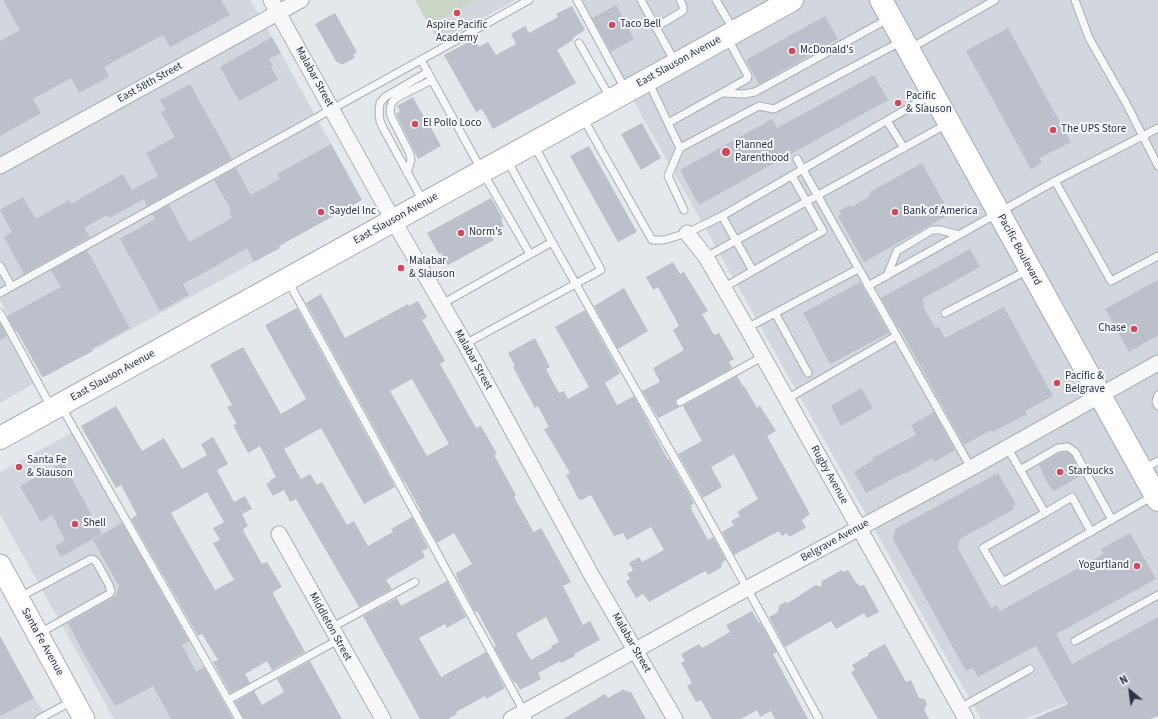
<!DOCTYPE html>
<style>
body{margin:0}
#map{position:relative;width:1158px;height:719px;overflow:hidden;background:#e4e7ec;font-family:"Source Sans 3",sans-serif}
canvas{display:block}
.north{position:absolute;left:1110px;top:671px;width:40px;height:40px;-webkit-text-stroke:3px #f4f6f9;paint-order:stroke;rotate:331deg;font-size:11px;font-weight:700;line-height:16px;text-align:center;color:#2b3445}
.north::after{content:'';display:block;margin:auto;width:14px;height:18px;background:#2b3445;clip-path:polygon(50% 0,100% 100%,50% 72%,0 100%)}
</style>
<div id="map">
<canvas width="1158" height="719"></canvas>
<div class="north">N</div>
</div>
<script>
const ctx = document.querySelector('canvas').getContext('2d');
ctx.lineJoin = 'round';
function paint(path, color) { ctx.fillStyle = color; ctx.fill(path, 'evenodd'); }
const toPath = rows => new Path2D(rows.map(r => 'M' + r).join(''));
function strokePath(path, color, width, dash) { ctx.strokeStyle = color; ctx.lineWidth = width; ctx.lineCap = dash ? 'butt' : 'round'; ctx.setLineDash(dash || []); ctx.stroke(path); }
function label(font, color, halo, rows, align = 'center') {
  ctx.font = font + ' "Source Sans 3",sans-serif'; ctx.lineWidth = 4; ctx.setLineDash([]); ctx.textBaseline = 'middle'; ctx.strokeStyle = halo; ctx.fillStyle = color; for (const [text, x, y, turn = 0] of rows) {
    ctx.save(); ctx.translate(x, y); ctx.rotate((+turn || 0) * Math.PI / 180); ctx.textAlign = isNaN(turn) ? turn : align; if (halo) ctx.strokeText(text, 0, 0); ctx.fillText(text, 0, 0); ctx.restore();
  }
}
const built = toPath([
 [0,0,250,0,272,37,362,200,279,246,280,248,42,378,0,300],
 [415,0,515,0,439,43],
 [577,0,1158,0,1158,668,1024,719,981,719],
 [0,323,33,384,0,403],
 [73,432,232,719,114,719,0,514,0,472],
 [0,636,34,698,49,719,0,719]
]);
const green = toPath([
 [415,0,475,0,429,25]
]);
const building = toPath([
 [3,0,221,0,230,15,170,47,163,35,104,67,109,77,79,93,71,78,33,99,41,113,0,136,0,41,20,30],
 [616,5,634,39,611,52,592,18],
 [572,6,585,30,574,37,572,39,573,40,557,50,576,83,493,129,482,109,476,112,444,55,474,39,479,47,488,42,496,55,516,44,511,34,525,26,529,33,558,17,556,14],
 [335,13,357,52,353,55,355,58,341,65,339,62,337,63,315,24],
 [825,16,838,39,759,84,746,60],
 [1008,28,1071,142,1039,158,1042,163,1031,169,966,51],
 [272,37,281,53,269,59,273,66,271,67,278,80,239,101,220,67],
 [874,75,888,100,699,205,680,170,772,119,777,128],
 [190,84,232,159,147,206,144,199,109,218,107,215,84,228,90,237,24,274,4,237,12,232,0,210,23,197,36,219,69,200,71,204,123,174,132,190,158,176,146,153,175,137,161,112,166,110,160,100],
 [413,97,421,112,425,117,441,146,418,159,396,114,400,111,397,106],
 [642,123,661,158,641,170,621,134],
 [331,144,362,200,279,246,280,248,254,262,247,248,216,266,183,284,189,295,160,311,120,239,153,220,155,219,152,214,169,205,189,242,232,218,229,211,231,210,214,180,236,168,251,195,280,179,277,174],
 [589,146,637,232,618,242,570,156],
 [922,163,950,214,864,262,838,216,841,214,839,211,850,205,851,207,869,197,870,192],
 [491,198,503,219,501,220,504,226,493,232,495,236,492,237,494,240,448,265,441,253,439,254,427,233],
 [970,249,980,267,922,299,925,305,923,306,935,328,939,327,945,338,1004,307,1053,396,1025,411,1027,414,992,432,991,430,964,445,899,327,898,328,881,298],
 [87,250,130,328,92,349,93,351,43,377,17,331,16,332,7,316,61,287,51,270],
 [673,262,680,274,684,272,708,311,702,314,714,335,719,333,734,359,729,362,732,368,678,398,676,400,675,404,680,407,658,418,642,391,660,382,653,368,684,350,673,330,679,326,671,311,658,287,653,290,646,277],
 [1158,280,1158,335,1129,352,1105,309],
 [860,282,889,333,830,364,803,313],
 [624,288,648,331,618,349,594,306],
 [321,294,345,338,408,304,409,306,418,301,427,317,422,320,445,361,440,364,476,428,481,426,497,454,494,455,516,495,514,497,533,531,534,532,541,528,554,551,571,582,563,586,583,625,590,621,600,640,574,654,575,656,561,663,560,661,538,673,541,679,520,690,516,682,514,683,494,647,496,646,477,611,475,612,456,576,457,576,456,573,472,564,454,533,437,543,420,512,421,511,405,482,404,482,306,303],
 [412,379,449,444,427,456,390,391],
 [546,617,559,642,551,646,552,648,531,660,516,634],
 [297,308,395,487,364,504,321,428,284,449,301,479,310,474,317,485,322,482,347,525,354,521,368,546,393,532,391,529,412,517,428,548,422,551,425,557,386,580,392,589,359,607,296,499,290,502,284,490,273,496,266,484,270,482,270,480,276,477,260,446,248,453,233,425,237,424,227,407,232,405,210,365,243,347,281,414,306,399,265,325],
 [585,310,620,373,605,383,617,405,634,396,668,460,669,459,694,503,691,505,692,508,691,509,708,540,713,537,726,560,722,562,723,564,721,564,722,567,708,575,705,571,649,602,643,594,636,598,626,581,630,579,627,574,633,570,629,563,639,557,642,562,664,550,651,527,627,540,623,533,614,536,591,495,581,500,580,499,579,500,566,475,570,473,544,429,549,427,538,406,535,408,513,367,515,366,508,353,535,338,550,367,546,369,559,393,564,391,568,399,589,387,555,327],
 [0,323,7,336,0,340],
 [737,376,743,386,744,386,757,408,760,406,776,431,767,436,810,514,802,520,806,528,789,537,787,533,782,536,779,531,734,555,722,532,734,525,731,521,740,516,737,512,758,499,734,454,711,467,722,487,703,498,678,454,702,441,683,406],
 [861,388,873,408,841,426,831,406],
 [116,406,142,451,164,438,182,469,207,455,201,444,213,437,228,464,217,470,234,502,245,496,252,509,242,514,248,526,243,529,244,532,262,564,267,562,282,587,273,592,273,594,305,652,272,670,267,661,245,674,250,683,230,693,213,662,218,660,202,634,198,636,131,519,137,515,121,485,116,488,81,426],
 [207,492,224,522,213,528,220,540,213,543,234,580,215,590,171,513],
 [934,412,955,450,934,462,932,458,905,474,904,473,866,493,854,472,873,460,872,458,916,435,911,425],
 [1067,452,1071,455,1080,471,1077,473,1079,477,1054,491,1049,486,1039,465,1060,453],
 [63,462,102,534,61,557,55,546,65,540,52,515,41,522,20,486],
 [998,473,1016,505,1013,506,1014,509,960,539,958,548,991,608,997,605,1000,611,1104,554,1101,549,1130,533,1156,579,1056,634,1072,664,1158,617,1158,716,1150,719,1033,719,1068,704,1036,646,978,677,973,668,966,671,893,539,895,529],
 [122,523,189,641,182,645,196,672,204,667,233,719,171,719,153,686,116,706,115,704,114,704,87,659,68,623,116,596,119,586,93,540],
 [842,570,843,572,848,570,857,584,858,583,859,586,864,585,879,612,867,618,864,613,836,629,831,621,785,647,769,617,778,612,779,606,785,602,788,603,816,585,821,587,822,581],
 [447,581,466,617,447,628,445,624,419,638,441,677,486,652,505,688,486,699,485,696,456,712,457,714,448,719,420,719,363,616,397,598,401,606],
 [752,611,759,623,760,622,777,652,773,654,808,719,775,719,771,711,760,717,757,710,741,719,712,719,701,700,696,702,687,686,692,683,681,663,685,661,681,654,699,644,702,648,730,632,726,625],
 [0,636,34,698,0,716],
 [885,644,906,682,911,680,919,698,925,699,927,704,924,710,929,719,878,719,851,672,855,670,852,665,869,655,868,653],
 [310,661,342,719,244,719,235,702,254,691,262,705,284,692,277,679],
 [624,689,625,691,631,692,646,719,563,719,605,694,608,698]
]);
const lane = toPath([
 [577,0,625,89],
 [641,0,675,62],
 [716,0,733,29],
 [1075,0,1089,38,1126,103,1158,166],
 [656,27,683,11,683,6,680,0],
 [579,43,611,99],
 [911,48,995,0],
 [421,60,482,171,530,254],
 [648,81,680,148,668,176,684,210],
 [723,93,744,94,755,92,888,19],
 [583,118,652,240,664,240,687,233,722,216,931,95],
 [887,121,904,148],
 [668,123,747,79,748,76,728,39],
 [680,148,759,106,774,109,902,41],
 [797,159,971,468],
 [507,160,552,242,705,512,819,719],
 [407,173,411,160,410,154,391,116,390,111,391,105,392,102,398,97,432,80],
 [1055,181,1111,281,1158,256],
 [423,201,383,128,380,121,379,112,380,103,385,97,428,72],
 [722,216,753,271],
 [706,257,947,124],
 [0,266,11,286],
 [887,276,897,251,932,230,940,230,959,235],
 [288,281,528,719],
 [868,286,1055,181,1158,128],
 [723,288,823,231,792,176],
 [0,293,529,0],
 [442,304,552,242],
 [0,313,51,407],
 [775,313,808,373],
 [945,313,1028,270],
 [747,328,858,269],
 [465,344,601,270,534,145],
 [1158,395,1156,402,1158,406],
 [787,399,896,336],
 [680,402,762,357],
 [61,406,239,719],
 [1007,447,1045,513,983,548,1003,582,1153,496],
 [1143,469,1158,461],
 [1020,470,1058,448,1068,447,1075,452,1112,520],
 [1045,513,1072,497,1091,532],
 [20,597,91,559,94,560,97,563,109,585,111,592,109,594,38,634],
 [331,628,415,582],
 [1075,641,1158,595],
 [228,700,338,640],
 [960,708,1030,669],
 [39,719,72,701]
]);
const street = toPath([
 [271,0,393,220,465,344,592,576,675,719],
 [0,166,301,0],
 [687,233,706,257,747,328,966,719],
 [279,534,383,719],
 [511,719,746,589,971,468,1158,363]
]);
const secondary = toPath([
 [0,565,84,719]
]);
const primary = toPath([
 [881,0,1158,500],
 [0,438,792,0]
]);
const markers = [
 [457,13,4,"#d1495b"],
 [612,25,4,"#d1495b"],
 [792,51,4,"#d1495b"],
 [898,103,4,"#d1495b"],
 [415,124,4,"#d1495b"],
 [1053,130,4,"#d1495b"],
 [726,152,5,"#d1495b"],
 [321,212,4,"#d1495b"],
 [895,212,4,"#d1495b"],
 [461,233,4,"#d1495b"],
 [401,268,4,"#d1495b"],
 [1134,329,4,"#d1495b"],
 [1057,383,4,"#d1495b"],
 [19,467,4,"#d1495b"],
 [1060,472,4,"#d1495b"],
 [75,524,4,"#d1495b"],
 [1137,566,4,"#d1495b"]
];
const poiNames = [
 ["Taco Bell",620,25],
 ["Aspire Pacific",457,26,"center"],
 ["Academy",457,39,"center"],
 ["McDonald's",800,51],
 ["Pacific",906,97],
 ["& Slauson",906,110],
 ["El Pollo Loco",423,124],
 ["The UPS Store",1061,130],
 ["Planned",735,146],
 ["Parenthood",735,159],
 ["Saydel Inc",329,212],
 ["Bank of America",903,212],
 ["Norm's",469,233],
 ["Malabar",409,262],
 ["& Slauson",409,275],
 ["Chase",1126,329,"right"],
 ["Pacific &",1065,377],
 ["Belgrave",1065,390],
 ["Santa Fe",27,461],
 ["& Slauson",27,474],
 ["Starbucks",1068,472],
 ["Shell",83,524],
 ["Yogurtland",1129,566,"right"]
];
const streetNames = [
 ["East Slauson Avenue",679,62,-29],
 ["Malabar Street",314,77,61],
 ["East 58th Street",150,83,-29],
 ["East Slauson Avenue",396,219,-29],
 ["Pacific Boulevard",1019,250,61],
 ["Malabar Street",473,360,61],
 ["East Slauson Avenue",113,376,-29],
 ["Rugby Avenue",829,475,61],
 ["Belgrave Avenue",835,541,-29],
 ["Middleton Street",330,627,61],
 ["Santa Fe Avenue",42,642,61],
 ["Malabar Street",631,643,60]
];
paint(built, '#d2d6de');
paint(green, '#c9d6c5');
paint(building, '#bbc0ca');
strokePath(lane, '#a9aeb7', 9);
strokePath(street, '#a9aeb7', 17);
strokePath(secondary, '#a9aeb7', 23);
strokePath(primary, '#a3abb8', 24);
strokePath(lane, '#f7f8fa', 7);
strokePath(street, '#f7f8fa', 15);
strokePath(secondary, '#fff', 21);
strokePath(primary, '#fff', 22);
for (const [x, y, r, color] of markers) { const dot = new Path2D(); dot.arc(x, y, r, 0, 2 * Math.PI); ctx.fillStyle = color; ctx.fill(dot); strokePath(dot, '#f4f6f9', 1.5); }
label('11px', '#2b3445', '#f4f6f9', poiNames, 'left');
label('11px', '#2b3445', '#f4f6f9', streetNames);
</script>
